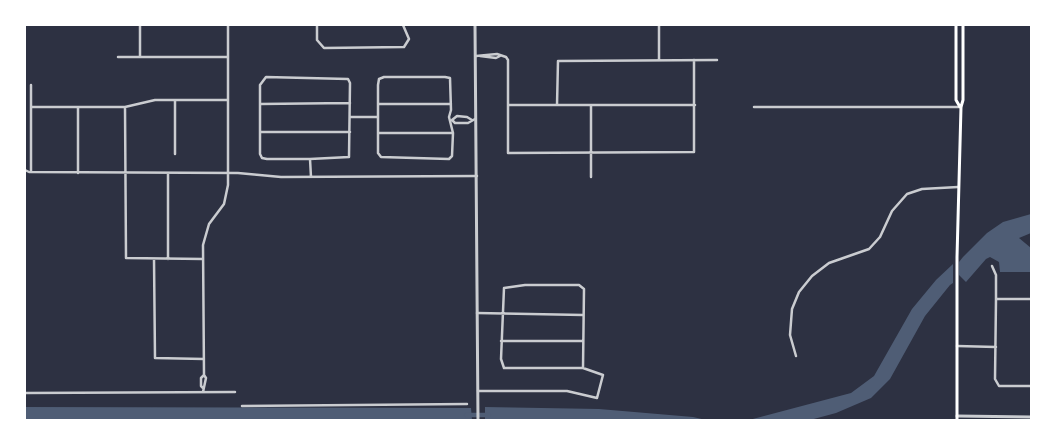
<!DOCTYPE html>
<style>
body{margin:0}
#map{position:relative;width:1056px;height:445px;overflow:hidden;background:#2d3142;font-family:"IBM Plex Sans",sans-serif}
canvas{display:block}
.frame{position:absolute;inset:0;border:26px solid #fff;pointer-events:none}
</style>
<div id="map">
<canvas width="1056" height="445"></canvas>
<div class="frame"></div>
</div>
<script>
const ctx = document.querySelector('canvas').getContext('2d');
ctx.lineJoin = 'round';
function paint(path, color) { ctx.fillStyle = color; ctx.fill(path, 'evenodd'); }
const toPath = rows => new Path2D(rows.map(r => 'M' + r).join(''));
function strokePath(path, color, width, dash) { ctx.strokeStyle = color; ctx.lineWidth = width; ctx.lineCap = dash ? 'butt' : 'round'; ctx.setLineDash(dash || []); ctx.stroke(path); }
const water = toPath([
 [1031,214,1031,233,1019,238,1031,248,1031,272,1000,272,999,262,990,257,986,259,966,282,959,275,959,262,963,257,987,233,1003,222],
 [953,264,953,283,950,285,925,316,890,379,871,398,836,413,810,420,749,420,851,393,874,376,912,309,936,280],
 [25,407,471,408,472,420,25,420],
 [485,407,599,409,693,417,706,420,485,420]
]);
const canal = toPath([
 [466,415,489,415]
]);
const minor = toPath([
 [140,25,140,57],
 [317,25,317,40,324,48,404,47,409,39,403,25],
 [659,25,659,60],
 [476,56,497,54,506,57,508,60,508,153,694,152,694,60],
 [480,56,496,58,500,56],
 [118,57,228,57],
 [384,77,445,77,450,78,451,110,449,117,453,133,452,156,449,159,381,157,378,153,378,85,379,79,384,77],
 [31,85,31,172],
 [175,100,175,154],
 [260,104,350,103],
 [378,104,451,104],
 [508,105,695,105],
 [557,105,558,61,717,60],
 [31,107,125,107,155,100,228,100],
 [125,107,126,258,203,259],
 [754,107,961,107],
 [350,117,378,117],
 [472,120,467,117,457,116,452,120,455,123,468,123,475,119],
 [260,132,350,132],
 [378,133,453,133],
 [310,159,349,157,350,83,348,79,266,77,260,85,260,154,262,158,267,159,310,159,311,177],
 [25,170,29,172,238,173,281,177,477,176],
 [78,173,78,107],
 [168,173,168,259],
 [591,177,591,105],
 [154,259,155,358,204,359],
 [992,266,996,275,996,299],
 [579,285,584,289,583,368,504,368,501,359,504,288,525,285,579,285],
 [1031,299,996,299,995,379,999,386,1031,386],
 [477,313,583,315],
 [501,341,582,341],
 [957,346,996,347],
 [796,356,790,335,792,309,799,292,812,276,829,263,869,249,880,237,892,211,907,194,922,189,958,187],
 [203,388,201,386,201,378,204,375],
 [478,391,567,391,597,398,603,375,583,368],
 [203,392,206,378,204,375,203,245,209,224,224,204,228,185,228,25],
 [25,393,235,392],
 [242,406,467,404]
]);
const tertiary = toPath([
 [475,25,478,420],
 [957,416,1031,417]
]);
const secondary = toPath([
 [956,25,956,100,960,107],
 [957,420,957,257,961,107,963,100,963,25]
]);
paint(water, '#4f5d75');
strokePath(canal, '#4f5d75', 4.5);
strokePath(minor, '#caccd0', 2.5);
strokePath(tertiary, '#caccd0', 3);
strokePath(secondary, '#fff', 3);
</script>
